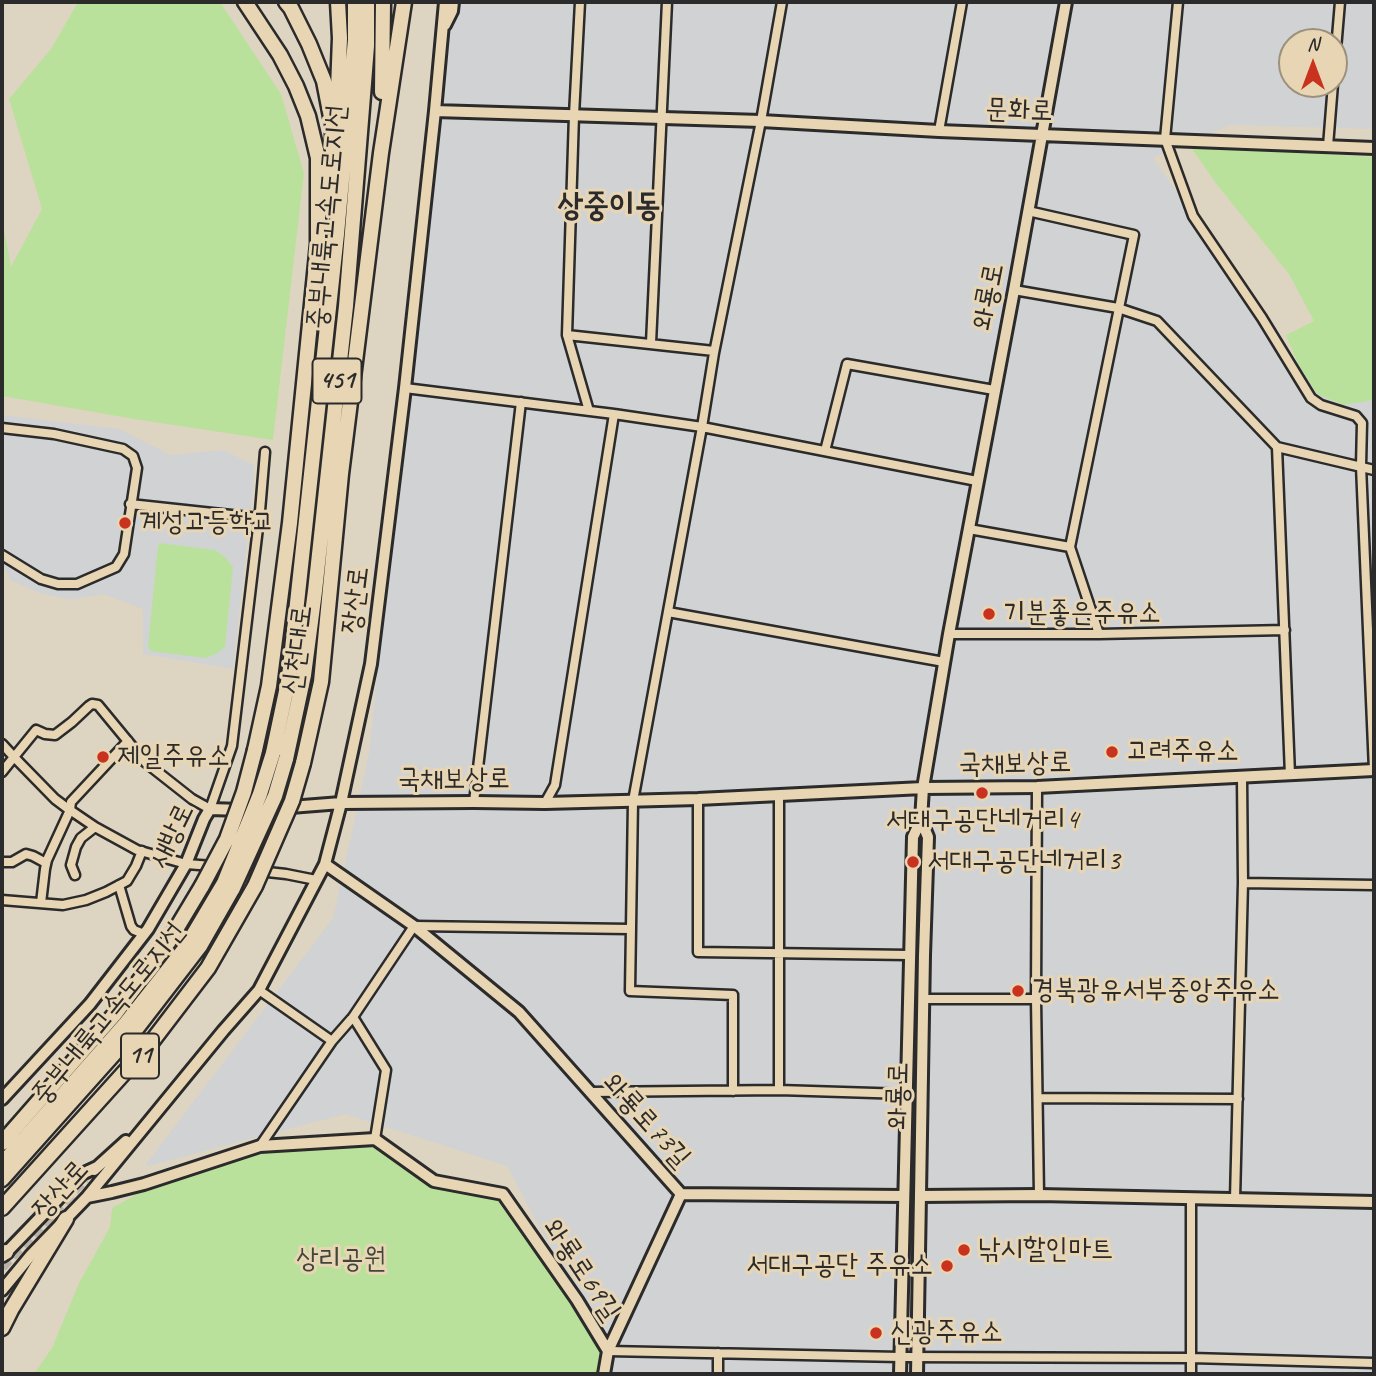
<!DOCTYPE html>
<meta charset="utf-8">
<style>
body{margin:0}
#map{position:relative;width:1376px;height:1376px;overflow:hidden;background:#ded4c2;font-family:Caveat,sans-serif}
canvas{display:block}
.frame{position:absolute;inset:0;border:4px solid #2b2b2b;pointer-events:none}
.north{position:absolute;left:1278px;top:28px;width:70px;height:70px;box-sizing:border-box;background:#e8d5b3;border:2px solid #9c917d;border-radius:50%;rotate:0deg;font-size:19px;font-weight:700;line-height:28px;text-align:center;color:#2b2b2b}
.north::after{content:'';display:block;margin:auto;width:24px;height:32px;background:#c8321e;clip-path:polygon(50% 0,100% 100%,50% 72%,0 100%)}
</style>
<div id="map">
<canvas width="1376" height="1376"></canvas>
<div class="frame"></div>
<div class="north">N</div>
</div>
<script>
const ctx = document.querySelector('canvas').getContext('2d');
ctx.lineJoin = 'round';
function paint(path, color) { ctx.fillStyle = color; ctx.fill(path, 'evenodd'); }
const toPath = rows => new Path2D(rows.map(r => 'M' + r).join(''));
function strokePath(path, color, width, dash) { ctx.strokeStyle = color; ctx.lineWidth = width; ctx.lineCap = dash ? 'butt' : 'round'; ctx.setLineDash(dash || []); ctx.stroke(path); }
function label(font, color, halo, rows, align = 'center') {
  ctx.font = font + ' Caveat,"Poor Story",sans-serif'; ctx.lineWidth = 6; ctx.setLineDash([]); ctx.textBaseline = 'middle'; ctx.strokeStyle = halo; ctx.fillStyle = color; for (const [text, x, y, turn = 0] of rows) {
    ctx.save(); ctx.translate(x, y); ctx.rotate((+turn || 0) * Math.PI / 180); ctx.textAlign = isNaN(turn) ? turn : align; if (halo) ctx.strokeText(text, 0, 0); ctx.fillText(text, 0, 0); ctx.restore();
  }
}
const built = toPath([
 [452,2,1374,2,1374,129,1230,125,1153,158,1298,364,1317,394,1343,405,1374,400,1374,1374,607,1374,609,1358,507,1166,345,1114,144,1167,333,918,369,754,441,45],
 [1292,42,1334,42,1334,84,1292,84],
 [2,415,120,429,170,455,223,450,254,465,254,479,233,669,143,654,143,609,103,594,73,600,39,593,10,580,6,569,2,567]
]);
const green = toPath([
 [78,2,220,2,281,94,304,173,273,440,134,419,2,396,2,219,11,267,42,209,9,99,51,49],
 [1190,146,1374,157,1374,400,1343,405,1317,394,1298,364,1286,335,1314,321,1289,274,1218,186],
 [159,543,215,550,225,557,233,567,225,647,216,654,205,658,151,651,148,647,157,555],
 [375,1143,432,1185,502,1199,601,1348,598,1374,34,1374,52,1348,79,1283,110,1227,112,1208,150,1187,260,1149]
]);
const secondaryTunnel = toPath([
 [2,1267,85,1179]
]);
const street = toPath([
 [580,2,574,115,567,335,589,411],
 [1178,2,1165,139,1193,216,1262,318,1311,398,1321,405,1356,416,1362,423,1361,466,1374,770],
 [1334,73,1340,2],
 [939,131,962,2],
 [1328,146,1333,84],
 [1028,211,1134,235,1070,547,1099,634],
 [1014,290,1118,308,1157,321,1277,447,1374,470],
 [567,335,714,351,714,353],
 [651,343,667,2],
 [405,388,614,414,702,427,977,481],
 [2,428,54,434,123,449,133,456,137,468,124,554,116,567,77,584,58,584,41,579,2,555],
 [1277,447,1290,775],
 [825,451,847,364,994,390],
 [130,504,259,518],
 [969,529,1070,547],
 [668,612,944,662],
 [949,634,1099,634,1285,630],
 [2,744,14,757,36,730,45,734,55,735,72,722,89,706,92,704,98,705,145,762,192,799,210,809,232,746,260,511,265,452],
 [2,772,14,757,55,799,67,808,95,827,137,850,186,864,213,866],
 [1037,787,1036,999,1039,1195],
 [698,799,698,952,909,955],
 [474,802,521,402],
 [545,803,555,785,614,414],
 [2,862,12,862,26,854,33,856,46,863],
 [240,869,286,874,316,880],
 [75,875,71,865,76,847,81,838,95,827],
 [1243,883,1374,885],
 [119,885,131,926,134,930,144,934],
 [2,900,63,905,86,900,106,892,127,881,136,866,142,851],
 [41,903,45,869,47,860,70,810,71,802,128,741],
 [259,990,332,1041],
 [923,999,1036,999],
 [353,1017,386,1070,375,1139],
 [779,1090,779,795],
 [733,1091,733,995,630,991,633,801,702,427,714,353,761,121,782,2],
 [590,1092,779,1090,906,1094],
 [1038,1098,1238,1099],
 [260,1146,332,1041,353,1017,414,926,630,929],
 [1235,1199,1243,883,1242,778],
 [608,1351,900,1357,1191,1358,1374,1363],
 [718,1374,718,1353],
 [1191,1374,1191,1198]
]);
const secondary = toPath([
 [445,25,452,11,453,2],
 [435,111,761,121,939,131,1374,148],
 [265,809,341,803,474,802,545,803,698,799,923,788,1037,787,1374,770],
 [325,864,414,926,519,1012,681,1194,904,1196],
 [2,1099,90,1004,148,929,186,864,204,819,210,809,242,810],
 [94,1170,126,1141],
 [920,1196,1039,1195,1374,1202],
 [87,1197,112,1192,144,1184,260,1146,375,1139,434,1181,503,1194,577,1300,608,1351],
 [3,1256,82,1174,97,1167],
 [2,1290,31,1255,87,1197,223,1031,259,990,325,864,341,803,371,664,405,388,435,111,445,2],
 [604,1374,608,1351,681,1194],
 [900,1374,913,837,921,820,923,788,949,634,1015,285,1066,2],
 [917,1374,924,955,928,837,921,820]
]);
const highway = toPath([
 [245,2,280,55,296,86,308,116,318,158,318,244,290,523,269,686,255,750],
 [286,2,291,8,309,44,324,81,331,117],
 [382,92,383,2],
 [325,208,333,163,333,125,338,89,340,38,338,2],
 [273,753,289,677,337,234,355,40,355,2],
 [286,759,304,675,315,591,346,306,367,46,367,2],
 [303,763,321,682,341,474,381,153,404,2],
 [2,1143,114,1015,169,941,202,886],
 [2,1164,126,1023,186,947,224,883],
 [2,1179,136,1029,200,946,233,888],
 [2,1208,150,1044,208,968,255,886],
 [2,1254,6,1252],
 [2,1328,11,1310,66,1219]
]);
const highwayBridge = toPath([
 [224,883,260,794,273,753],
 [202,886,227,839,244,792,255,750],
 [255,886,292,801,303,763],
 [233,888,275,796,286,759]
]);
const markers = [
 [125,523,7,"#c8321e"],
 [989,614,7,"#c8321e"],
 [1112,752,7,"#c8321e"],
 [103,757,7,"#c8321e"],
 [982,793,7,"#c8321e"],
 [913,862,7,"#c8321e"],
 [1018,991,7,"#c8321e"],
 [964,1250,7,"#c8321e"],
 [947,1266,7,"#c8321e"],
 [876,1333,7,"#c8321e"]
];
const shields = [
 [337,381,49],
 [140,1056,38]
];
const shieldNames = [
 ["451",337,381],
 ["11",140,1056]
];
const streetNames = [
 ["문화로",1019,111,2],
 ["중부내륙고속도로지선",328,217,-85],
 ["와룡로",989,297,-79],
 ["장산로",356,600,-83],
 ["신천대로",298,650,-83],
 ["국채보상로",1015,764,-1],
 ["국채보상로",454,780],
 ["새방로",172,836,-64],
 ["중부내륙고속도로지선",109,1014,-51],
 ["와룡로",899,1096,-89],
 ["와룡로73길",646,1121,48],
 ["장산로",61,1190,-48],
 ["와룡로69길",581,1270,56]
];
const poiNames = [
 ["계성고등학교",139,523],
 ["기분좋은주유소",1003,614],
 ["고려주유소",1126,752],
 ["제일주유소",117,757],
 ["서대구공단네거리4",982,821,"center"],
 ["서대구공단네거리3",927,862],
 ["경북광유서부중앙주유소",1032,991],
 ["낚시할인마트",978,1250],
 ["서대구공단 주유소",933,1266,"right"],
 ["신광주유소",890,1333]
];
const parkNames = [
 ["상리공원",341,1260]
];
const quarterNames = [
 ["상중이동",609,207]
];
paint(built, '#d1d2d3');
paint(green, '#bae19c');
strokePath(secondaryTunnel, '#bab2a4', 10, [10, 5]);
strokePath(street, '#2b2b2b', 13);
strokePath(secondary, '#2b2b2b', 16);
strokePath(highway, '#2b2b2b', 19);
strokePath(street, '#e8d5b3', 8);
strokePath(secondary, '#e8d5b3', 10);
strokePath(highway, '#e8d5b3', 14);
strokePath(highwayBridge, '#2b2b2b', 19, []);
strokePath(highwayBridge, '#e8d5b3', 14);
for (const [x, y, r, color] of markers) { const dot = new Path2D(); dot.arc(x, y, r, 0, 2 * Math.PI); ctx.fillStyle = color; ctx.fill(dot); strokePath(dot, '#e8d5b3', 2.5); }
for (const [x, y, w] of shields) { const box = new Path2D(); box.roundRect(x - w / 2, y - 22.5, w, 45, 5); ctx.fillStyle = '#e8d5b3'; ctx.fill(box); strokePath(box, '#2b2b2b', 2); }
label('bold 26px', '#2b2b2b', null, shieldNames);
label('28px', '#2b2b2b', '#e8d5b3', streetNames);
label('28px', '#2b2b2b', '#e8d5b3', poiNames, 'left');
label('28px', '#40463c', '#e8d5b3', parkNames);
label('bold 32px', '#2b2b2b', '#e8d5b3', quarterNames);
</script>
